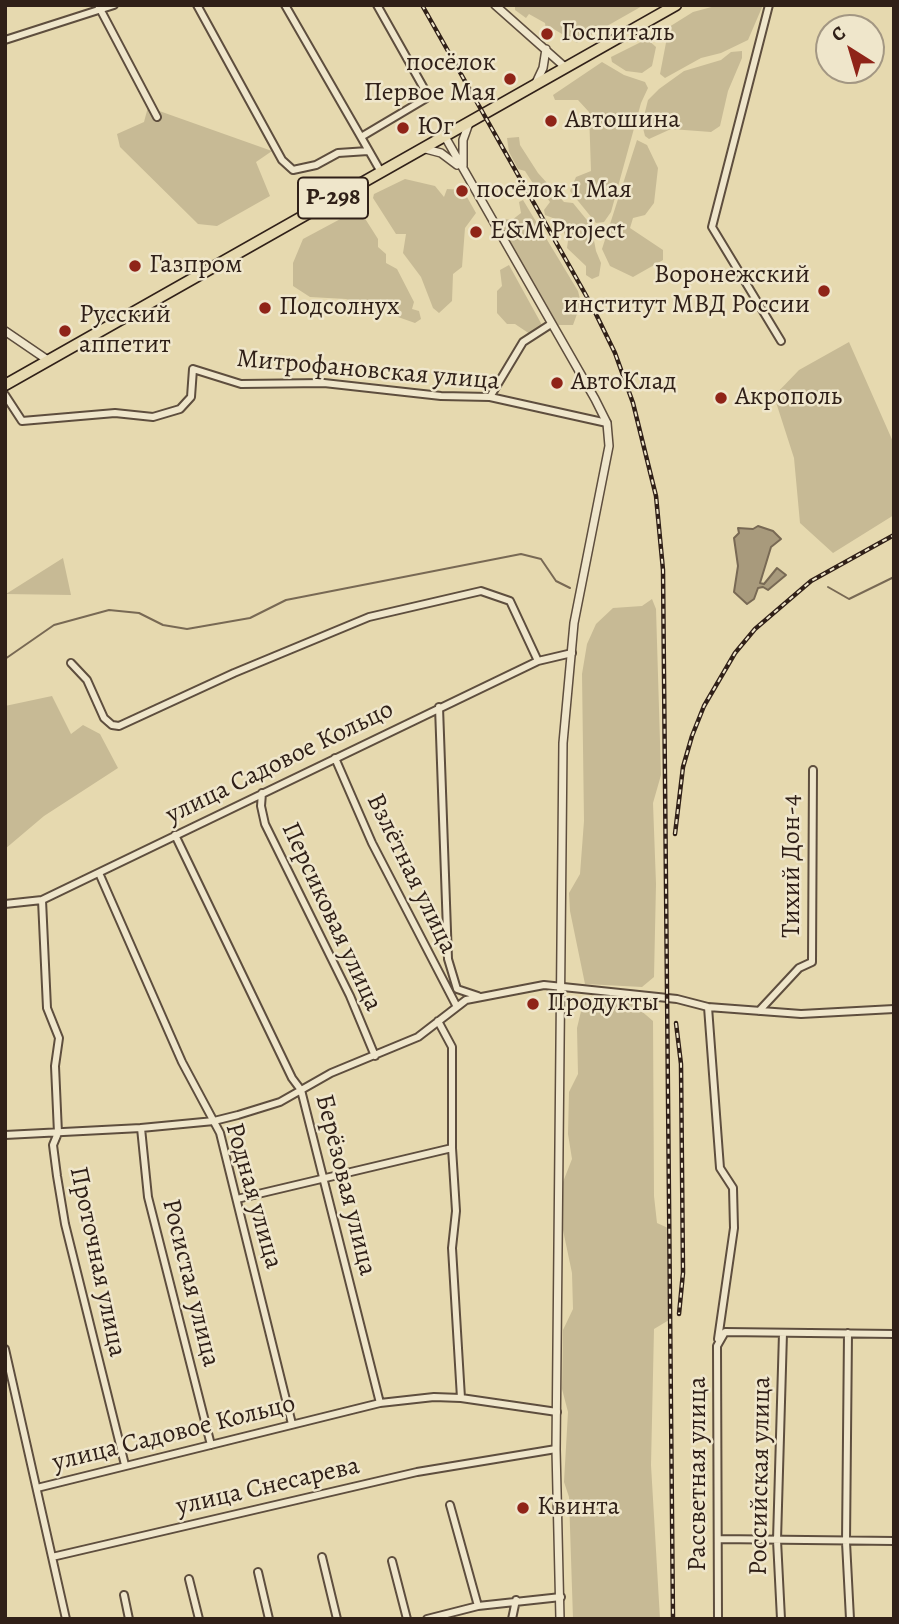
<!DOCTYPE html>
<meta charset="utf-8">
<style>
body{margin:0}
#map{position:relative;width:899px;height:1624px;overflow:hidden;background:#e6d9af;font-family:Alegreya,serif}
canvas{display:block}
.frame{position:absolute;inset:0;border:7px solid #302018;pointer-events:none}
.north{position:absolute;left:815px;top:14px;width:70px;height:70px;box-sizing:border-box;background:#efe6cb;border:2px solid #a39783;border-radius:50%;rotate:323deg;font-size:19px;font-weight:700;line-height:28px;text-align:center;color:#302018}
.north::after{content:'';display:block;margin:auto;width:24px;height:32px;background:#8f2418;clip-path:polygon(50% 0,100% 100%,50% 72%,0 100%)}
</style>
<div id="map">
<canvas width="899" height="1624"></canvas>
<div class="frame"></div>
<div class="north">С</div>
</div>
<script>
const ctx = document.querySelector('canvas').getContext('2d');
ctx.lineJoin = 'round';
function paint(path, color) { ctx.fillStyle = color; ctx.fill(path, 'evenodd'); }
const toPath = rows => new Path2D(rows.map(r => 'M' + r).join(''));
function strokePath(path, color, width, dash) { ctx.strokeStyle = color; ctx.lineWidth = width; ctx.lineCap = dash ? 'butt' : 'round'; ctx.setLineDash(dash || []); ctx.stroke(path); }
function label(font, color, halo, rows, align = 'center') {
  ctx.font = font + ' Alegreya,serif'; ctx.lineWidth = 5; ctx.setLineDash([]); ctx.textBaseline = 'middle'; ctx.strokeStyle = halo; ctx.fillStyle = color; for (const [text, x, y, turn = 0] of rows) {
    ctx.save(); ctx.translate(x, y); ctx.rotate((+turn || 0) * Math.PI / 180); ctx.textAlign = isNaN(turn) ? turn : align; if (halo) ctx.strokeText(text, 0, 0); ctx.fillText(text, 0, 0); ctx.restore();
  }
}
const green = toPath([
 [515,5,644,5,577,43,552,28,546,29,545,23,529,14,526,18,515,10],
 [719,5,763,5,748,40,721,53,701,58,665,78,660,74,669,27,693,12],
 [647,39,656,47,652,66,642,73,626,71,612,62,611,57],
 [742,51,742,58,728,91,720,126,711,132,671,129,649,139,645,136,642,124,648,100,659,89,684,71,721,60,731,52],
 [602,62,624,75,645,82,648,88,641,103,611,212,604,222,596,223,570,191,576,177,591,171,589,112,578,100,555,100,553,95],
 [148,107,272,151,256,162,270,196,217,226,198,224,120,147,117,134,144,122],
 [519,137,520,145,538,173,564,202,573,203,591,225,596,251,601,263,599,276,592,279,586,275,586,266,567,248,568,241,558,220,545,215,544,210,550,202,545,195,535,195,534,185,525,171,518,169,509,152,507,138],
 [637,140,647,145,658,168,654,203,645,215,633,218,630,228,663,250,663,260,633,277,610,266,602,249],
 [405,179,435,186,444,197,447,189,463,190,476,213,465,228,462,267,453,274,452,301,439,313,433,308,421,277,403,253,406,234,396,234,373,198,374,194],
 [523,200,578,291,581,303,573,325,558,325,496,218,512,220,521,213,519,202],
 [359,209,378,239,378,247,386,254,386,263,397,269,414,302,412,309,419,311,421,319,415,323,398,317,389,303,379,309,346,299,310,297,293,286,293,263,303,239],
 [509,265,542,325,530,334,515,324,507,324,497,313,497,291,502,286,500,270],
 [849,342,894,444,894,515,833,553,800,523,794,458,774,396,799,370],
 [63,558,71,595,6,594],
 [652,599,656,609,661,775,653,803,656,884,654,977,642,987,585,984,570,911,569,893,580,874,584,821,582,674,587,644,596,624,613,608,642,606],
 [52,696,71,734,83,725,100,734,118,768,44,816,5,849,5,706],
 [594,999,632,1003,653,1021,654,1196,657,1223,668,1228,669,1320,654,1329,651,1465,660,1619,573,1619,569,1497,564,1482,568,1412,562,1389,563,1330,573,1309,572,1273,563,1230,563,1182,572,1159,568,1134,569,1092,578,1074,577,1028,583,1003]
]);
const water = toPath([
 [758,526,773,531,781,539,771,547,760,583,764,584,777,568,786,575,768,590,763,587,758,588,754,599,747,604,734,592,738,566,734,538,739,533,738,528,753,529,758,526]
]);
const stream = toPath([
 [828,587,849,599,894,577],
 [5,659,54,625,109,610,139,613,163,625,187,629,250,618,286,600,521,554,541,559,556,581,570,588]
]);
const minor = toPath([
 [98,5,157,117],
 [197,5,282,160,293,170,316,165,338,153,368,151],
 [285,5,361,137],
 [377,5,426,92,425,99,361,137,381,172],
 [769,5,712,227,781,341],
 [5,40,114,5],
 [5,395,22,421,115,413,153,417,180,409,191,397,193,369,241,384,324,383,441,396,490,397,607,423],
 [490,397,523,342,551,324],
 [71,663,87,680,104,718,112,725,119,726,234,673,369,617,481,591,510,601,538,661],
 [439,707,448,959,457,989,478,996],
 [335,758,372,843,456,1005],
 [262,793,261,806,265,824,350,996,375,1056],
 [175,835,292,1078,301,1090,380,1403],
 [99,873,182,1062,220,1133,292,1424],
 [42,900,47,1008,59,1038,55,1066,58,1133,53,1145,57,1176,65,1224,125,1465],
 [5,904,42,900,538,661,572,653],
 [708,1007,720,1168,733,1188,734,1228,718,1339],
 [759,1011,799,968,812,962,813,770],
 [438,1021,452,1047,452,1148,456,1211,452,1248,461,1398],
 [141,1128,148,1197,211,1445],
 [5,1135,141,1128,214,1121,238,1115,280,1102,331,1073,418,1037,466,1000,544,985,677,999,708,1007,801,1014,894,1009],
 [237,1199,452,1148],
 [848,1333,846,1542,850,1619],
 [5,1349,66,1619],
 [37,1488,380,1403,434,1397,461,1398,557,1412],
 [450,1505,478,1606],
 [718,1539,894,1541],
 [52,1557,417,1472,556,1449],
 [322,1557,337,1619],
 [392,1561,407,1619],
 [258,1572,269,1619],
 [189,1579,199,1619],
 [124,1595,129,1619],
 [427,1619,478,1606,561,1597],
 [512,1619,516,1600],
 [718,1619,717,1346,725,1332,894,1334],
 [781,1619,777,1540,783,1333]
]);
const tertiary = toPath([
 [495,5,566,68],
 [535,85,543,68,546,49],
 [444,135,595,399,607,423,609,446,574,623,563,743,556,1449,560,1619],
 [422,148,441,153,457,165],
 [463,166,463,140,469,123],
 [5,331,49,361]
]);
const trunk = toPath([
 [5,385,676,5]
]);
const rail = toPath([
 [422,5,592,306,615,353,633,403,656,496,663,570,673,1619],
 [675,834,683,767,692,736,704,706,735,653,755,629,811,581,894,535],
 [676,1023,681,1064,683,1273,679,1314]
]);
const markers = [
 [547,34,7,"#8f2418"],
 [510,79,7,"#8f2418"],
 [551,121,7,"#8f2418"],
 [403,128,7,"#8f2418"],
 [462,191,7,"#8f2418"],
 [476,232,7,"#8f2418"],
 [135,266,7,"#8f2418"],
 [824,291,7,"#8f2418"],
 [265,308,7,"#8f2418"],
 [65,331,7,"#8f2418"],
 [557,383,7,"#8f2418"],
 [721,398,7,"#8f2418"],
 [533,1004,7,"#8f2418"],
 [523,1508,7,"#8f2418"]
];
const shields = [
 [333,198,70]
];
const shieldNames = [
 ["Р-298",333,198]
];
const poiNames = [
 ["Госпиталь",561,34],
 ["посёлок",496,64,"right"],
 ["Первое Мая",496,94,"right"],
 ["Автошина",565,121],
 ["Юг",417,128],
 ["посёлок 1 Мая",476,191],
 ["E&M Project",490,232],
 ["Газпром",149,266],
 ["Воронежский",810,276,"right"],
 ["институт МВД России",810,306,"right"],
 ["Подсолнух",279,308],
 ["Русский",79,316],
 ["аппетит",79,346],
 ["АвтоКлад",571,383],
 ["Акрополь",735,398],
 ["Продукты",547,1004],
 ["Квинта",537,1508]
];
const streetNames = [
 ["Митрофановская улица",368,371,5],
 ["улица Садовое Кольцо",280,763,-26],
 ["Тихий Дон-4",793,866,-90],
 ["Взлётная улица",411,874,64],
 ["Персиковая улица",331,917,65],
 ["Берёзовая улица",345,1185,76],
 ["Родная улица",253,1196,74],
 ["Проточная улица",97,1262,78],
 ["Росистая улица",190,1283,76],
 ["улица Садовое Кольцо",174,1434,-14],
 ["Рассветная улица",699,1474,-90],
 ["Российская улица",761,1476,-89],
 ["улица Снесарева",268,1487,-13]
];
paint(green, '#c7ba95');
paint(water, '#a89a7c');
strokePath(water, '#786954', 2);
strokePath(stream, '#786954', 2);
strokePath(minor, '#5e4e3e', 10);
strokePath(tertiary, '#5e4e3e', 10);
strokePath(trunk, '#302018', 13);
strokePath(minor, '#efe6cb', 6);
strokePath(tertiary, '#efe6cb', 7);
strokePath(trunk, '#e6d9af', 10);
strokePath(rail, '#302018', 4.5);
strokePath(rail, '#efe6cb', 2, [5]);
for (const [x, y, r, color] of markers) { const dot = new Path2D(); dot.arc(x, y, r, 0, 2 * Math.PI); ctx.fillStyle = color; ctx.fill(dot); strokePath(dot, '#efe6cb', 2.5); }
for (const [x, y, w] of shields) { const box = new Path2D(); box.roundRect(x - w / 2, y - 20.5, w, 41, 5); ctx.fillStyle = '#efe6cb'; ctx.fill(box); strokePath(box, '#302018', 2); }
label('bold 24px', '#302018', null, shieldNames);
label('26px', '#302018', '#efe6cb', poiNames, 'left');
label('26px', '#302018', '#efe6cb', streetNames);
</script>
